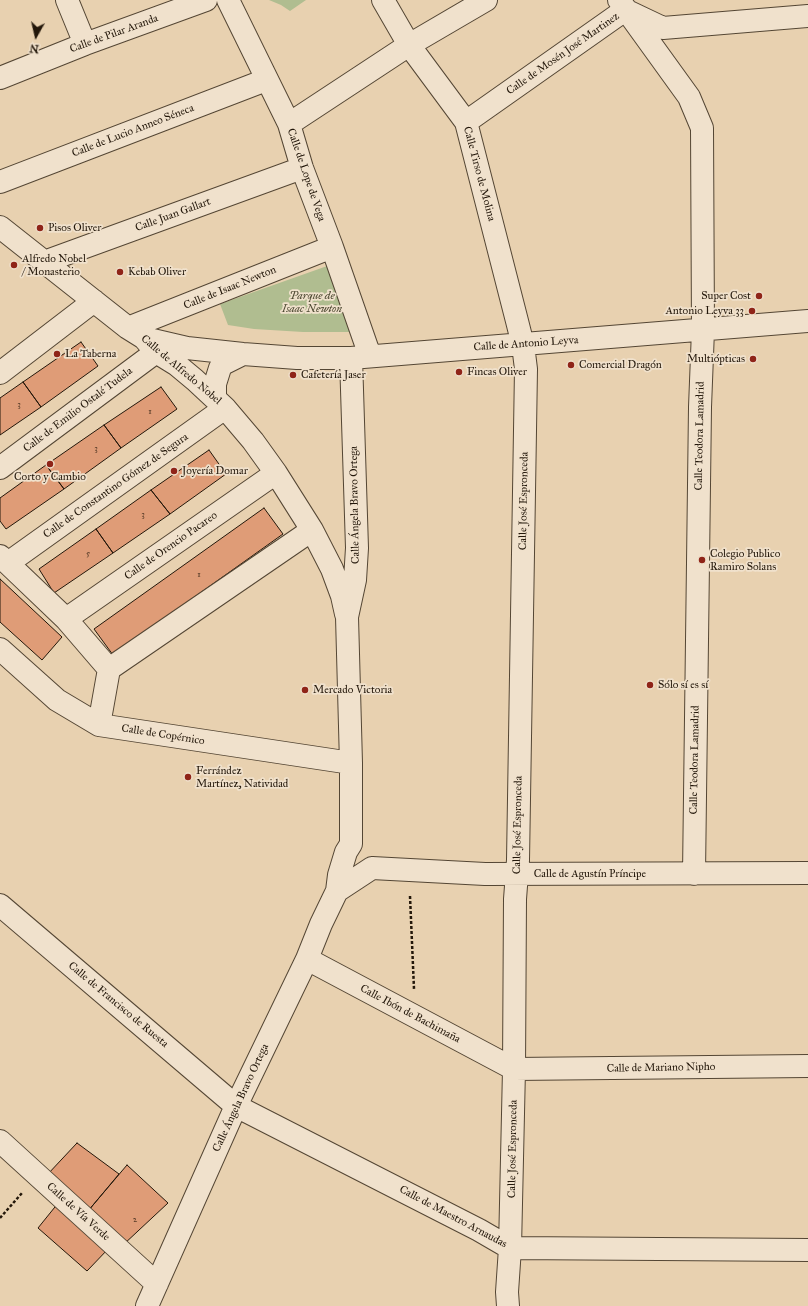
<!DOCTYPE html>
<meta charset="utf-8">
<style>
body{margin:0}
#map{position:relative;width:808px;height:1306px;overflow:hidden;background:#e8d1b0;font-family:"IM FELL Great Primer",serif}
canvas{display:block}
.north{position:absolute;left:16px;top:16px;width:40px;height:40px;-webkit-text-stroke:3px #f0e1cc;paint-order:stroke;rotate:188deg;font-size:11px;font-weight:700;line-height:16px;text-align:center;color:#23170a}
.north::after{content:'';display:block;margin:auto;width:14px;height:18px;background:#23170a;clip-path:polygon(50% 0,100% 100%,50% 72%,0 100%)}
</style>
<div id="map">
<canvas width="808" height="1306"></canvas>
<div class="north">N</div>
</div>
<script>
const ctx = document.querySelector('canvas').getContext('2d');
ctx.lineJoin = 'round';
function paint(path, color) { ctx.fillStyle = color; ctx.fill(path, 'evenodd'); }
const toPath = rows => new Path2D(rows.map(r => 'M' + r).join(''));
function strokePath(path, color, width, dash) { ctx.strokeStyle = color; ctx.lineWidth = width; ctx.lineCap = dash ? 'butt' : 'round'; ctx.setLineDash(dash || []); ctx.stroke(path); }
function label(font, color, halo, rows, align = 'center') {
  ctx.font = font + ' "IM FELL Great Primer",serif'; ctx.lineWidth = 3.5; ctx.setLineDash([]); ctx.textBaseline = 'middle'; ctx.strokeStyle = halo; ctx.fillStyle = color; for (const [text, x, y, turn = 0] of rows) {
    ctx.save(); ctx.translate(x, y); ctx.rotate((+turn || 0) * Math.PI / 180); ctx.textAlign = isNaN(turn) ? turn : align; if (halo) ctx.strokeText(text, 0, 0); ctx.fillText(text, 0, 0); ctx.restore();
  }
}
const green = toPath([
 [269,0,306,0,290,11,281,5],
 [330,265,355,332,303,332,254,329,228,325,220,304]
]);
const building = toPath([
 [81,342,98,366,41,407,23,382,81,342],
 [23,382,41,407,0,435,0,398,23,382],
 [161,387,177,409,121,448,104,425,161,387],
 [104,425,121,448,64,489,46,465,104,425],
 [209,450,226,474,170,514,151,490,209,450],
 [46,465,64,489,6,529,0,521,0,498,46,465],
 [151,490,170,514,113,553,96,529,151,490],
 [264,508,283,534,113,655,94,629,264,508],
 [96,529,113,553,54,593,39,569,96,529],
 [0,579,62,637,42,660,0,622,0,579],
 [77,1143,119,1174,88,1211,47,1175,77,1143],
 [127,1165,168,1203,123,1245,88,1211,127,1165],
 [59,1202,109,1248,87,1271,38,1228,59,1202]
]);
const path = toPath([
 [410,896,414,989],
 [0,1218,22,1193]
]);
const minor = toPath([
 [67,0,85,44],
 [228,0,289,124,302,168,332,247,370,356],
 [383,0,409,45,466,122,517,321,523,345,526,369,518,860,515,899,514,1069,510,1248,507,1292,508,1306],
 [619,0,689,97,702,128,703,330,700,407,694,874],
 [0,78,85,44,206,0],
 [466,122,625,10,663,28,808,16],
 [289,124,409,45,486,0],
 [0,182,266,80],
 [0,227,128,328,144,338,156,352,177,365,195,380,225,408,253,441,276,473,312,530,332,569,342,596,346,614],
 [44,262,302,168],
 [128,328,332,247],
 [144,338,187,348,243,354,297,358,351,358,808,321],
 [0,373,94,301],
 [215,398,215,384,220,368,223,364,243,354],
 [0,468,156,352],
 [0,556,66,619,109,669,99,725],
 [8,563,225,408],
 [66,619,276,473],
 [0,649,57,700,99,725,351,763],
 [109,669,312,530],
 [372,868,485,874,808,873],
 [337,891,372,868],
 [0,905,236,1106,479,1230,510,1248,808,1250],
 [307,959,514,1069,808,1066],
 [0,1141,157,1284],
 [147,1306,236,1106,307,959,321,924,335,895,337,891,339,875,346,852,351,844,351,763,347,617,355,580,357,548,351,358]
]);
const markers = [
 [40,228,4,"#8f2418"],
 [14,265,4,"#8f2418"],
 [120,272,4,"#8f2418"],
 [759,296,4,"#8f2418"],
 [752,311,4,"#8f2418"],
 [57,354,4,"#8f2418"],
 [753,359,4,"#8f2418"],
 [571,365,4,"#8f2418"],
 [459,372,4,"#8f2418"],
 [293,375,4,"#8f2418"],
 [50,464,4,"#8f2418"],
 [174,471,4,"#8f2418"],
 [702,560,4,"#8f2418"],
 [650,685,4,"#8f2418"],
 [305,690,4,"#8f2418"],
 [188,777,4,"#8f2418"]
];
const numberNames = [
 ["3",19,405],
 ["1",150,412],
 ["3",96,449],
 ["3",143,515],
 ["5",88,554],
 ["1",199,575],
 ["2",135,1220]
];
const streetNames = [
 ["Calle de Pilar Aranda",114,34,-20],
 ["Calle de Mosén José Martinez",563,54,-35],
 ["Calle de Lucio Anneo Séneca",133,131,-21],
 ["Calle Tirso de Molina",479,174,75],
 ["Calle de Lope de Vega",306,175,71],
 ["Calle Juan Gallart",173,215,-20],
 ["Calle de Isaac Newton",230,288,-22],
 ["Calle de Antonio Leyva",526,344,-4],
 ["Calle de Alfredo Nobel",181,370,40],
 ["Calle de Emilio Ostalé Tudela",78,410,-37],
 ["Calle Teodora Lamadrid",700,436,-89],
 ["Calle de Constantino Gómez de Segura",116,486,-35],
 ["Calle José Espronceda",524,501,-89],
 ["Calle Ángela Bravo Ortega",355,505,-91],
 ["Calle de Orencio Pacareo",171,546,-35],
 ["Calle de Copérnico",163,735,9],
 ["Calle Teodora Lamadrid",695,760,-89],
 ["Calle José Espronceda",518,825,-89],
 ["Calle de Agustín Príncipe",590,874],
 ["Calle de Francisco de Ruesta",118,1005,40],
 ["Calle Ibón de Bachimaña",410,1014,28],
 ["Calle de Mariano Nipho",661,1068,-1],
 ["Calle Ángela Bravo Ortega",241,1098,-65],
 ["Calle José Espronceda",513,1149,-89],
 ["Calle de Vía Verde",78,1212,42],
 ["Calle de Maestro Arnaudas",453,1217,28]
];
const poiNames = [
 ["Pisos Oliver",48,228],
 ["Alfredo Nobel",22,259],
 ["/ Monasterio",22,272],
 ["Kebab Oliver",128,272],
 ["Super Cost",751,296,"right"],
 ["Antonio Leyva 33",744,311,"right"],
 ["La Taberna",65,354],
 ["Multiópticas",745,359,"right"],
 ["Comercial Dragón",579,365],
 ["Fincas Oliver",467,372],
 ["Cafetería Jaser",301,375],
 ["Joyería Domar",182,471],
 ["Corto y Cambio",50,477,"center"],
 ["Colegio Publico",710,554],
 ["Ramiro Solans",710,567],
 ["Sólo sí es sí",658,685],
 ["Mercado Victoria",313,690],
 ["Ferrández",196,771],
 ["Martínez, Natividad",196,784]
];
const parkNames = [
 ["Parque de",312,296],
 ["Isaac Newton",312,309]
];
paint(green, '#b0bd90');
paint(building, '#df9c77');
strokePath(building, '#23170a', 1);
strokePath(minor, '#544634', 24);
strokePath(path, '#23170a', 2.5, [3, 2]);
strokePath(minor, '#f0e1cc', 22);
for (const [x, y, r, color] of markers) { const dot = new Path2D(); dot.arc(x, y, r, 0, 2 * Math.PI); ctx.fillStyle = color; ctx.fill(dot); strokePath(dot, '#f0e1cc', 1.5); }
label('9px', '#523825', null, numberNames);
label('11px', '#23170a', '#f0e1cc', streetNames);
label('11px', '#23170a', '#f0e1cc', poiNames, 'left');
label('italic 11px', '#4d4932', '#f0e1cc', parkNames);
</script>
